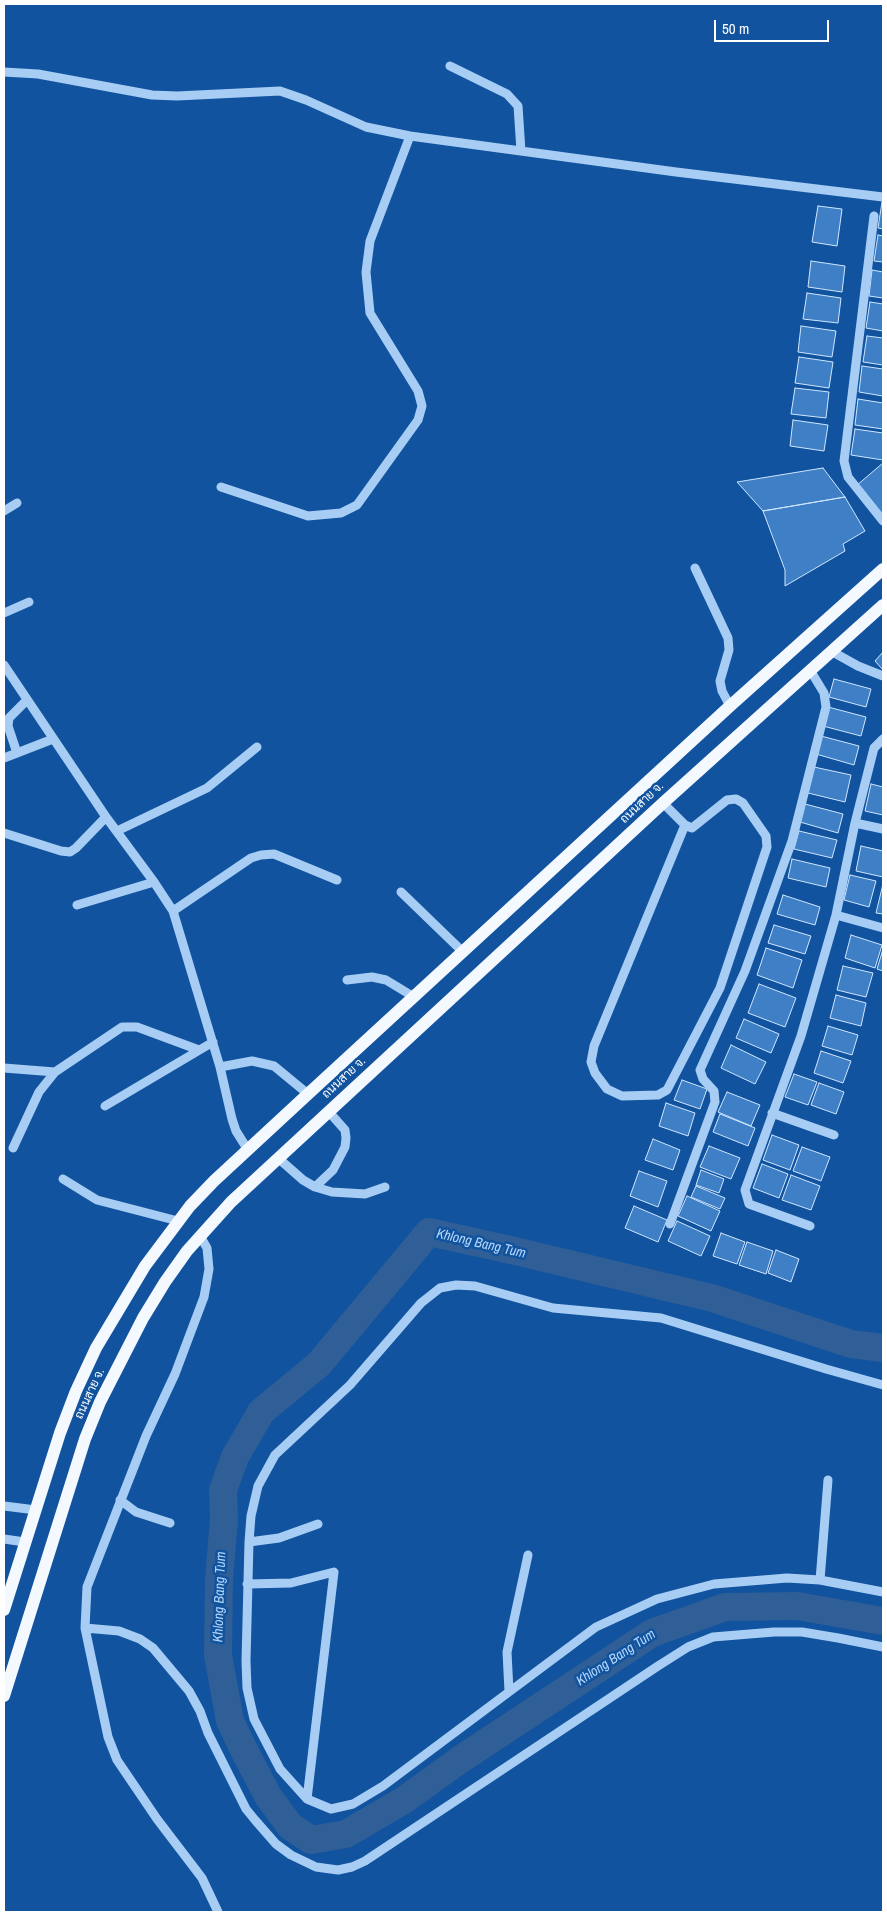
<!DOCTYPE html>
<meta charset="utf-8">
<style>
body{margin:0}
#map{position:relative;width:887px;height:1916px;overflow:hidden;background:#11539e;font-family:"Archivo Narrow",sans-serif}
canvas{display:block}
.frame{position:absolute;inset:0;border:5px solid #fff;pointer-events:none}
.scale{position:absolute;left:714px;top:20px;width:115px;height:22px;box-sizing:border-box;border:2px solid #fff;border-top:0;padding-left:6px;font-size:15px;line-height:18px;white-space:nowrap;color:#fff;-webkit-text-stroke:4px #11539e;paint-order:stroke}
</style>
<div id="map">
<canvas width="887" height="1916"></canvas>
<div class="frame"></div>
<div class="scale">50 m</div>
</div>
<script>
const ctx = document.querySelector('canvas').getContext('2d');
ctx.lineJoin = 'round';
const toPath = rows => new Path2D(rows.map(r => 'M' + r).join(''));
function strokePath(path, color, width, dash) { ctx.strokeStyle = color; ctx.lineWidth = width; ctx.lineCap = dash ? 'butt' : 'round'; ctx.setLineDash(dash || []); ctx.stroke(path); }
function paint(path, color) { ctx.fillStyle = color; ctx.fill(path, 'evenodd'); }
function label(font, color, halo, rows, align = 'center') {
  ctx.font = font + ' "Archivo Narrow",Sarabun,sans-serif'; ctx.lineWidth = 5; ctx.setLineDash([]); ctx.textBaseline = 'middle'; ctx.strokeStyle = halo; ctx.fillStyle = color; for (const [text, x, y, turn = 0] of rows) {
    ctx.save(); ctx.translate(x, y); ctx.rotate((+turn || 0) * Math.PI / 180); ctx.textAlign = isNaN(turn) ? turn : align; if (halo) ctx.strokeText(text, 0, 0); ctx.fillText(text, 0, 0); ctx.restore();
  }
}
const river = toPath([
 [883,1348,851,1344,712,1298,515,1251,429,1232,319,1364,261,1412,235,1457,223,1490,224,1519,219,1579,218,1655,230,1721,244,1750,268,1796,290,1826,311,1840,346,1834,404,1800,461,1759,652,1633,725,1607,797,1606,883,1621]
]);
const building = toPath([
 [882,202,883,203,883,229,878,228,882,202],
 [818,206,842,209,837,246,812,242,818,206],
 [878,235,883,236,883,262,874,261,878,235],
 [811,261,845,266,842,292,808,287,811,261],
 [872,270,883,272,883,298,869,296,872,270],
 [807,293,841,298,838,323,803,319,807,293],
 [870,302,883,304,883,331,866,328,870,302],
 [801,326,836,331,832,357,798,352,801,326],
 [867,336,883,338,883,365,863,362,867,336],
 [799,357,833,362,829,388,795,383,799,357],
 [862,366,883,369,883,396,859,392,862,366],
 [795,388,829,392,826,418,791,414,795,388],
 [858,399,883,403,883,429,855,425,858,399],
 [793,420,828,425,824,451,790,446,793,420],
 [855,429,883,433,883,460,851,455,855,429],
 [883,463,883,513,881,515,856,486,883,463],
 [823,468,845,497,763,511,737,482,823,468],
 [845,497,865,531,843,544,845,551,785,586,785,570,763,511,845,497],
 [883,652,883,670,875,661,883,652],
 [834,679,871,689,866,707,829,697,834,679],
 [828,707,866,717,861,736,823,726,828,707],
 [821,736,859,746,854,765,816,754,821,736],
 [814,767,851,775,845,802,808,793,814,767],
 [871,784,883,787,883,815,865,811,871,784],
 [805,804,843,814,838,833,800,822,805,804],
 [799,831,837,840,832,858,794,849,799,831],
 [861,846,883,851,883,877,856,871,861,846],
 [792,859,830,868,826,887,788,878,792,859],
 [850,875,876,881,869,907,844,900,850,875],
 [883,884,883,914,876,913,883,884],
 [783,895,820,907,815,925,777,914,783,895],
 [774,925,811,936,805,954,768,943,774,925],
 [851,935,882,945,875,968,845,958,851,935],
 [766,948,802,960,793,988,757,975,766,948],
 [883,949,883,971,877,969,883,949],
 [843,966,873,973,866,997,837,990,843,966],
 [759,984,796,998,785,1027,748,1013,759,984],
 [836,995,866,1003,861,1026,830,1018,836,995],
 [744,1019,779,1034,771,1053,736,1038,744,1019],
 [828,1026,858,1035,852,1055,822,1046,828,1026],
 [731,1045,766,1062,755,1084,721,1068,731,1045],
 [821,1051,851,1061,843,1083,814,1073,821,1051],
 [794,1074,817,1082,808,1105,785,1097,794,1074],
 [682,1080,707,1089,700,1109,674,1100,682,1080],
 [819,1083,844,1092,836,1114,811,1105,819,1083],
 [727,1092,760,1105,751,1126,718,1112,727,1092],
 [666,1103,695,1113,688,1136,659,1126,666,1103],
 [720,1114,755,1128,748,1146,713,1132,720,1114],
 [772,1135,799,1145,790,1170,763,1160,772,1135],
 [653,1139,680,1150,673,1170,645,1160,653,1139],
 [709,1146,740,1158,731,1179,700,1167,709,1146],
 [802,1147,830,1157,821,1181,793,1171,802,1147],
 [762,1164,788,1174,779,1198,753,1188,762,1164],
 [701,1170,724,1179,719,1193,696,1185,701,1170],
 [639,1171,667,1181,658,1207,630,1196,639,1171],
 [791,1175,820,1186,811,1210,782,1200,791,1175],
 [696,1186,725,1198,720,1209,691,1197,696,1186],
 [687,1196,720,1211,711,1231,678,1216,687,1196],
 [634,1206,667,1220,658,1242,625,1228,634,1206],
 [677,1221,710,1236,701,1256,668,1241,677,1221],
 [721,1233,745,1242,737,1264,713,1256,721,1233],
 [747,1242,773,1251,766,1274,739,1265,747,1242],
 [776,1250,799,1259,791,1282,768,1273,776,1250]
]);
const minor = toPath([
 [450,66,507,94,518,106,521,151],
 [4,72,38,74,152,95,177,96,280,91,306,100,366,127,410,136,676,172,883,197],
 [874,216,844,461,848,477,883,521],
 [221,487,308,516,341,513,357,505,418,420,422,406,418,391,370,313,366,272,370,241,410,136],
 [4,511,17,503],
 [695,568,728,638,729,650,720,681,722,691,730,706],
 [4,613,29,602],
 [831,651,858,666,883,676],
 [4,665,106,817,154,882,173,911,220,1067,232,1119,236,1131,248,1150],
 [17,753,8,726,9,718,27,700],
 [4,758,53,739],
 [663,803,685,825,692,828,727,800,736,799,743,803,766,836,767,847,720,988,667,1090,658,1095,622,1096,607,1089,595,1073,591,1062,594,1046,685,825],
 [855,823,883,829],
 [117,831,207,788,257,747],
 [4,833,61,851,70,852,76,848,106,817],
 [401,892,463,952],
 [77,905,154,882],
 [173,911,251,858,261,855,274,854,337,880],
 [836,915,883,928],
 [347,980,372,977,386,980,414,997],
 [220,1067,252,1061,274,1066,308,1094],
 [4,1068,55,1072],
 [105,1106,213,1042],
 [772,1113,834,1135],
 [13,1148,39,1092,55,1072,122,1027,137,1027,199,1050],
 [278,1158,303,1180,315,1187,332,1192,365,1194,385,1187],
 [63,1179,97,1200,178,1221],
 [315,1187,333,1170,345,1147,346,1138,345,1130,329,1112],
 [670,1224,715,1102,714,1091,703,1079,700,1070,745,971,792,841,826,707,824,693,810,670],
 [810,1226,749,1204,745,1190,801,1036,836,915,855,823,874,748,883,739],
 [200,1236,207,1248,209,1269,204,1297,175,1374,146,1436,87,1587,85,1628,108,1737,117,1760,157,1819,202,1878,218,1912],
 [883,1385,826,1369,661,1318,553,1308,475,1286,456,1285,440,1288,421,1303,350,1385,275,1455,258,1486,251,1516,249,1542,246,1661,247,1688,254,1719,280,1769,307,1799,331,1809,353,1804,383,1786,596,1627,657,1599,714,1584,787,1578,820,1580,883,1592],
 [120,1500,136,1512,170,1523],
 [4,1506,36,1510],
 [4,1539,25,1542],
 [249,1542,279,1538,318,1524],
 [820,1580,828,1480],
 [247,1584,291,1583,334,1572,307,1799],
 [85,1628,119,1631,140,1639,153,1648,189,1691,200,1711,208,1733,246,1809,255,1820,276,1844,291,1855,316,1867,338,1870,352,1867,365,1861,658,1666,688,1647,713,1637,774,1632,802,1632,838,1638,883,1647],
 [509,1691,507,1652,528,1555]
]);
const major = toPath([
 [4,1610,60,1433,76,1391,96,1348,145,1266,190,1206,214,1181,308,1094,730,706,883,569],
 [4,1696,85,1439,100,1402,143,1318,165,1282,187,1251,231,1202,663,803,883,605]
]);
const streetNames = [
 ["ถนนสาย จ.",642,803,-43],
 ["ถนนสาย จ.",344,1078,-43],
 ["ถนนสาย จ.",90,1394,-65]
];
const waterNames = [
 ["Khlong Bang Tum",481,1244,13],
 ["Khlong Bang Tum",220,1597,-88],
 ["Khlong Bang Tum",616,1658,-33]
];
strokePath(river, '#2f5f96', 28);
paint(building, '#3e7fc6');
strokePath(building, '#cfe6fe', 1);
strokePath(minor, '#a7cdf5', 9);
strokePath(major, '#f4f9ff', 12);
label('12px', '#fff', '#11539e', streetNames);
label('italic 14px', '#b3d6fb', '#11539e', waterNames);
</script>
